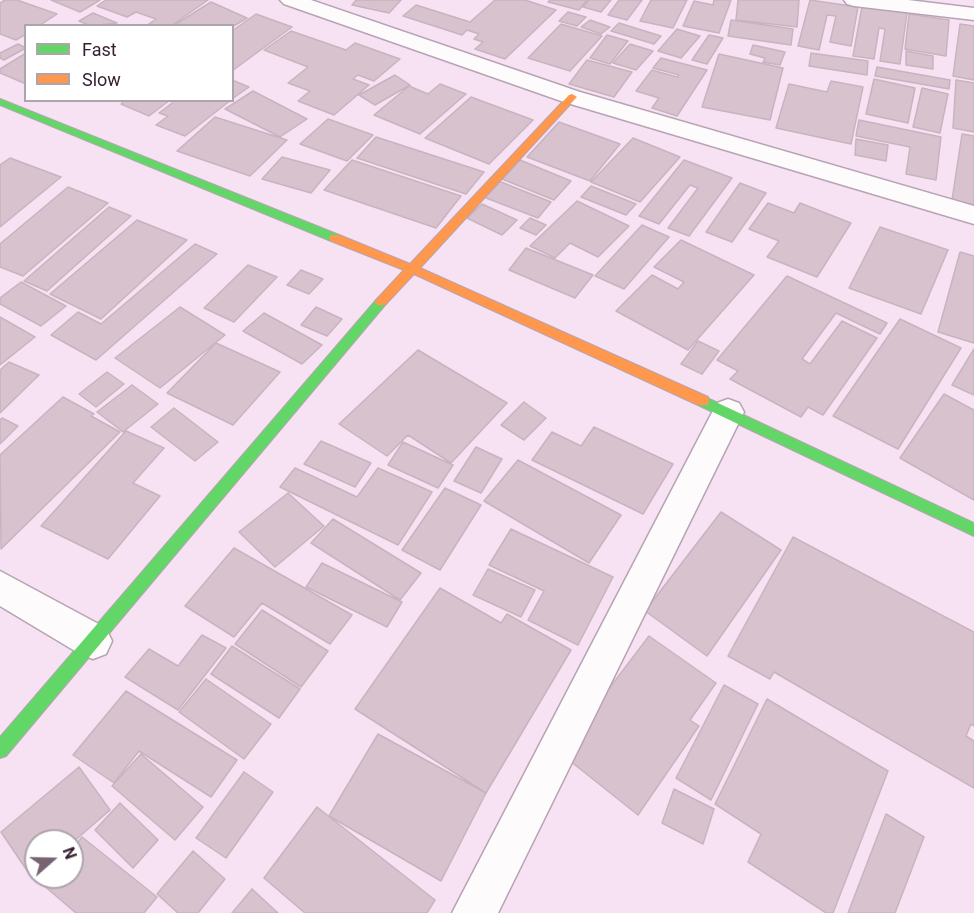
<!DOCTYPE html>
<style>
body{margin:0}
#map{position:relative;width:974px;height:913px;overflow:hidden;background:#f6e2f2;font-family:Roboto,sans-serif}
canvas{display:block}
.legend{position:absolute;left:24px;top:24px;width:210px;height:78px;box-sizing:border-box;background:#fff;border:2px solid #aea5ac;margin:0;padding:8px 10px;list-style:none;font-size:18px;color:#341e2f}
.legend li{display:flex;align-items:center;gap:12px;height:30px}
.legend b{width:30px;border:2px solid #aea5ac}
.north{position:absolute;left:24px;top:829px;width:60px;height:60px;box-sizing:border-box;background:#fff;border:2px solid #aea5ac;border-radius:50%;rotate:70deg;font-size:16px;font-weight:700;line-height:24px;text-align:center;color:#341e2f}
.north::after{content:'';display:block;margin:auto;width:21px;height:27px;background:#786373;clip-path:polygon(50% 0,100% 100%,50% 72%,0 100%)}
</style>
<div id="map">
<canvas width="974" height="913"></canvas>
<ul class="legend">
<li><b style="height:8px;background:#63d668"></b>Fast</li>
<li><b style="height:8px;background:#ff974d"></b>Slow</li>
</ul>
<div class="north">N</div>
</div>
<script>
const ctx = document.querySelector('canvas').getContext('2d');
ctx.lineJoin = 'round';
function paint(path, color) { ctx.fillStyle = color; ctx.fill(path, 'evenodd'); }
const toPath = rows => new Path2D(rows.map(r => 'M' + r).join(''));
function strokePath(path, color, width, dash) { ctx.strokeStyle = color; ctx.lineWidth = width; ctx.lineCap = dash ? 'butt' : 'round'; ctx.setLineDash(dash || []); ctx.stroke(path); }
const building = toPath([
 [5,0,17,0,57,14,39,26,26,26,26,34,16,40,0,34,0,3,5,0],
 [51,0,100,0,80,12,51,0],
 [106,0,208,0,171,26,146,26,156,19,136,12,127,17,97,6,106,0],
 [356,0,401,0,389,13,352,5,356,0],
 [495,0,525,0,556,10,505,59,475,49,483,42,474,39,479,34,467,30,462,35,403,16,416,5,470,22,495,0],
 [550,0,587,0,579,10,548,2,550,0],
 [589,0,611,0,601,12,583,7,589,0],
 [619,0,642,0,627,20,608,15,619,0],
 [651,0,687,0,673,28,640,21,651,0],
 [714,0,731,0,719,33,683,26,694,1,713,5,714,0],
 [738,0,799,0,797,27,736,20,738,0],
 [810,0,858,7,851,46,830,42,836,16,827,15,819,50,798,46,810,0],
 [211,2,247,18,232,27,173,26,211,2],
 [862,6,907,13,900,64,880,61,885,29,879,28,874,59,853,56,862,6],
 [568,12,586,17,577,26,559,21,568,12],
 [93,13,117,23,91,26,79,21,93,13],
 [256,14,292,27,232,71,232,31,256,14],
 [909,14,949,20,946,56,905,49,909,14],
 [590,20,610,27,601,34,581,27,590,20],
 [731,20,793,29,791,45,728,36,731,20],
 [619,23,661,36,654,44,611,31,619,23],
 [561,24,602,36,570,71,528,58,561,24],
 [960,24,974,26,974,80,953,76,960,24],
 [677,29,700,36,681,58,658,51,677,29],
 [291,31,346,50,355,43,400,59,374,81,358,75,353,79,369,85,334,115,298,101,310,91,288,83,308,67,264,50,291,31],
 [607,35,628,41,610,64,590,58,607,35],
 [709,35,723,38,707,64,692,60,709,35],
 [18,44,26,48,4,60,0,58,0,53,18,44],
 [630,44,653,51,636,70,613,63,630,44],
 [753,45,785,52,780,65,763,62,765,58,750,54,753,45],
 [906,51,933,56,933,69,906,65,906,51],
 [26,53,26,84,0,73,0,69,26,53],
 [811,53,868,61,867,75,809,66,811,53],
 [719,54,783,68,770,120,702,107,719,54],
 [661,58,707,70,677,116,652,108,659,98,636,91,652,70,677,77,679,75,653,68,661,58],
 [587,60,632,72,614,97,569,84,587,60],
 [877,67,950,80,949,89,875,76,877,67],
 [395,75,410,85,375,105,359,95,395,75],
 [874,79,915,88,908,123,866,114,874,79],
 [232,80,249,87,232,99,232,80],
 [956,80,974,83,974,132,953,128,956,80],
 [831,81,863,87,851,144,776,128,789,84,827,92,831,81],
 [440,84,466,94,420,134,374,115,409,86,428,94,440,84],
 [922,88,948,94,940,133,913,127,922,88],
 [253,91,307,119,280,137,225,109,253,91],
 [471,97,533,120,489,164,425,138,471,97],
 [126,100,170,100,149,116,121,104,126,100],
 [176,100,231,100,185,136,156,125,168,116,159,113,176,100],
 [215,117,287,140,250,176,177,151,215,117],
 [328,119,373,135,347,161,300,144,328,119],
 [859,120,941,137,936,180,906,174,910,147,856,136,859,120],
 [559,122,620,144,590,181,527,157,559,122],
 [962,134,974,136,974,205,952,200,962,134],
 [376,137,484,172,466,194,357,158,376,137],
 [633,138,680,157,640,202,591,182,633,138],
 [856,139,888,145,886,161,855,155,856,139],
 [282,157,330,170,311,193,262,179,282,157],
 [10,158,61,177,0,227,0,165,10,158],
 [352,160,461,196,436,228,324,190,352,160],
 [520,160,571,181,554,200,502,179,520,160],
 [684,160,732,178,689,236,668,228,698,188,690,185,659,224,639,216,684,160],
 [496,180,551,202,538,218,481,196,496,180],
 [740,183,766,193,732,242,706,232,740,183],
 [591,186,636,204,626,215,581,197,591,186],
 [68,187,108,203,23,276,0,267,0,244,68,187],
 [577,201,629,226,598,257,570,243,555,258,530,246,577,201],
 [768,203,794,213,800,203,851,223,817,277,767,257,779,241,749,229,768,203],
 [482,204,517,220,502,235,467,218,482,204],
 [109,207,131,216,47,291,24,281,109,207],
 [530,218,546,225,536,235,520,228,530,218],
 [137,220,187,240,101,319,50,294,137,220],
 [642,225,669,237,624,289,595,276,642,225],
 [880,227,948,250,921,314,849,288,880,227],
 [681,240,754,275,688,350,616,311,652,275,678,289,684,282,654,267,681,240],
 [195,244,217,254,96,360,51,335,78,312,101,324,195,244],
 [526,248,593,275,575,298,509,270,526,248],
 [960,252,974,256,974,343,938,332,960,252],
 [248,265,277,277,234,322,204,308,248,265],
 [301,270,323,279,309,294,287,285,301,270],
 [787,276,887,323,880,334,836,313,802,359,810,364,842,321,877,338,823,415,808,407,801,417,730,379,738,371,717,360,787,276],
 [21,282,66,306,41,326,0,304,0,298,21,282],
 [180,307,225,335,160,388,115,358,180,307],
 [316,307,342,319,327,336,301,325,316,307],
 [264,313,322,345,302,364,243,331,264,313],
 [0,317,35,337,0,365,0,317],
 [900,319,961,348,898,449,833,416,900,319],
 [698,341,719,351,702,374,681,364,698,341],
 [216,343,280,372,233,425,167,393,216,343],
 [974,349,974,395,952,385,974,349],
 [418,350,507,403,451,463,408,435,387,456,339,424,418,350],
 [9,362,39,375,0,413,0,370,9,362],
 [107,372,124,384,96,407,79,394,107,372],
 [132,385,158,404,123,432,97,412,132,385],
 [944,394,974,410,974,500,900,458,944,394],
 [63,397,94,414,91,416,120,432,1,549,0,455,63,397],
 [524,402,546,418,524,440,501,425,524,402],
 [174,408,218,442,195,461,151,427,174,408],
 [2,418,18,426,0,444,0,420,2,418],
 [594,427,673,464,643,514,532,460,552,432,581,446,594,427],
 [126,431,164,448,133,483,160,496,108,559,41,526,126,431],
 [321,441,371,463,355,487,304,464,321,441],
 [403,442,453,465,438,488,388,465,403,442],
 [476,447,502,459,481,493,454,481,476,447],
 [518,460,621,515,589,563,484,501,518,460],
 [295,468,357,497,378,468,432,492,398,545,280,487,295,468],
 [445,488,481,505,440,570,402,550,445,488],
 [288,493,324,526,275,567,239,532,288,493],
 [721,512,781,550,707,656,645,611,721,512],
 [333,519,421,573,400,600,311,543,333,519],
 [511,529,613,577,578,645,528,620,544,591,489,565,511,529],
 [793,537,974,632,974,726,971,724,966,736,974,741,974,788,774,672,770,679,728,656,793,537],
 [234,548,352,615,330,644,262,603,234,637,185,606,234,548],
 [322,563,402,602,387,627,306,587,322,563],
 [488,569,535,590,521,617,473,595,488,569],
 [440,588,501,623,507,614,571,650,486,793,355,709,440,588],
 [262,610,328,651,301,687,235,644,262,610],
 [202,635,226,648,178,710,125,677,149,649,178,666,202,635],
 [649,636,716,683,690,720,699,726,638,815,560,753,649,636],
 [232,646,300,689,279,718,211,674,232,646],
 [206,679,271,724,244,759,179,712,206,679],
 [724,685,758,704,711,800,676,778,724,685],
 [126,691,237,760,211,797,139,751,114,783,73,755,126,691],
 [767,699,888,771,833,913,826,913,748,862,761,834,715,804,767,699],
 [378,734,486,793,441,881,329,816,378,734],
 [141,754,203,807,175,840,112,786,141,754],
 [79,767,110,810,72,843,36,841,36,874,32,878,1,832,79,767],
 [244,772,273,792,226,858,196,838,244,772],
 [674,789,714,809,703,844,662,823,674,789],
 [120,803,158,840,133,868,95,830,120,803],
 [317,807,435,900,427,913,305,913,264,878,317,807],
 [886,814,924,837,895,913,848,913,886,814],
 [82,837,157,897,144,913,76,913,42,884,49,877,72,877,72,849,82,837],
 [193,851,225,879,198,913,178,913,157,894,193,851],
 [252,889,278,913,232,913,252,889]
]);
const street = toPath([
 [280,0,311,0,580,92,974,206,974,224,564,102,284,4,280,0],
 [844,0,908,0,974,8,974,20,854,6,847,4,844,0],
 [728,399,739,403,744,412,498,913,452,913,717,403,728,399],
 [0,571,106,628,112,641,106,654,93,659,80,654,0,606,0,571]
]);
const fast = toPath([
 [0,99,339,235,341,238,339,241,331,241,0,105,0,99],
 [381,298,387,302,385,305,6,756,0,758,0,737,377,299,381,298],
 [703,396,974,523,974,536,698,405,697,401,698,397,703,396]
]);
const slow = toPath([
 [572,94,577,97,575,99,420,268,708,397,709,401,708,405,698,405,414,274,385,305,377,305,375,302,377,299,404,270,331,241,329,238,331,235,339,235,410,264,569,95,572,94]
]);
paint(building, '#d8c2ce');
strokePath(building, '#c9b3c0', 1.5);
strokePath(street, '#b7a4b3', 3);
strokePath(fast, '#b7a4b3', 2);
strokePath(slow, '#b7a4b3', 2);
paint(street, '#fefbfd');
paint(fast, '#63d668');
paint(slow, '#ff974d');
</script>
